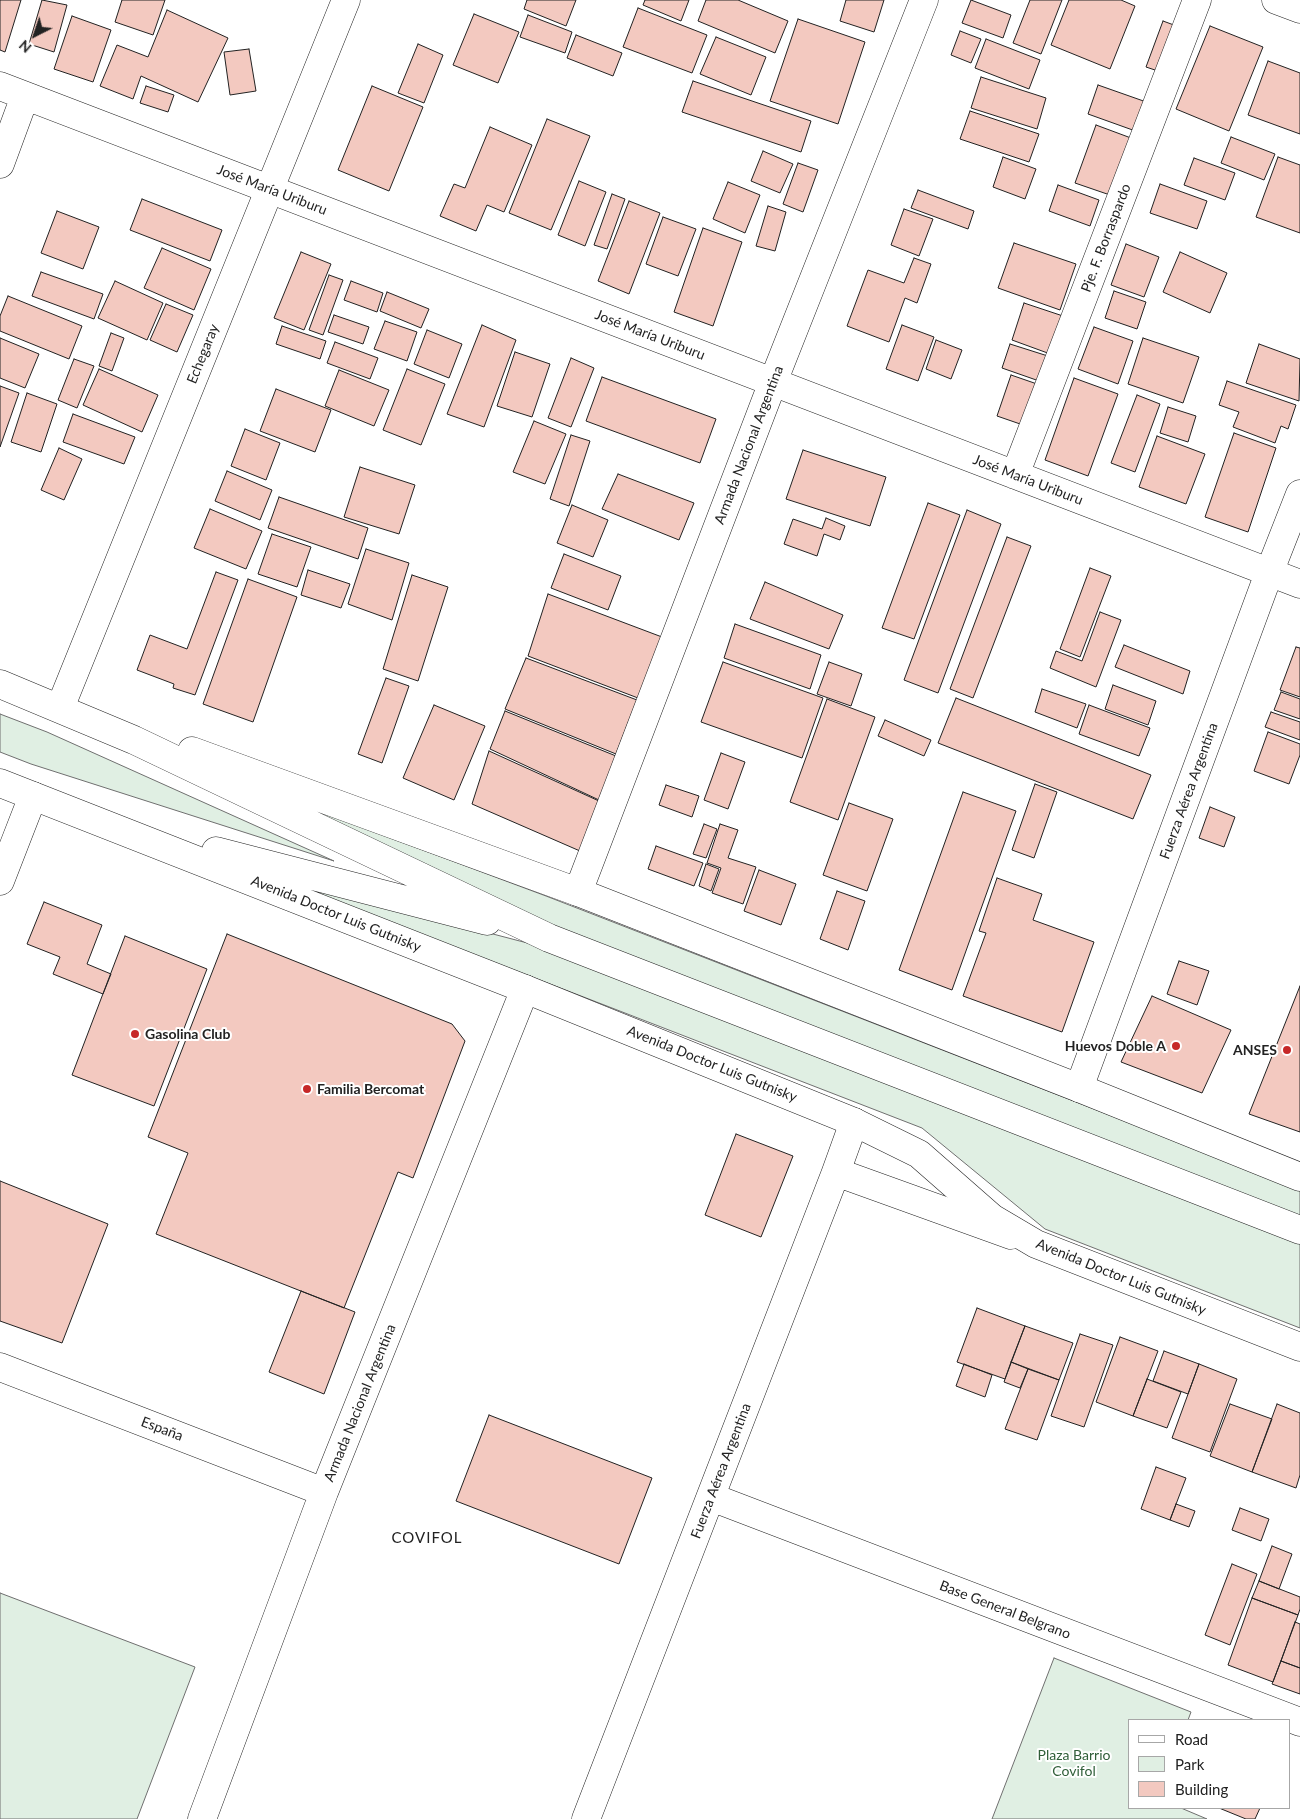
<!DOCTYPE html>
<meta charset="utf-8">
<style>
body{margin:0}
#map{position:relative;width:1300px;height:1819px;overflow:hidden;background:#fff;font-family:Lato,sans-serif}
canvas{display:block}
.legend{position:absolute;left:1128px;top:1719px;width:162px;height:90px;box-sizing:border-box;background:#fff;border:1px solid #a7a7a7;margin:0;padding:6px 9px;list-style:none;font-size:15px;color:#222}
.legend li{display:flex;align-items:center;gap:10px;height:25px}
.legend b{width:25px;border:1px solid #a7a7a7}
.north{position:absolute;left:10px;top:10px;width:50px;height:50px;-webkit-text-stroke:4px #fff;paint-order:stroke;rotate:221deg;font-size:14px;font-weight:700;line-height:20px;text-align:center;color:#222}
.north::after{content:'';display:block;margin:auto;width:18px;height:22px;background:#222;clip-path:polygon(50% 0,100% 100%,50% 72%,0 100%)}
</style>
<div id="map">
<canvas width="1300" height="1819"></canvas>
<ul class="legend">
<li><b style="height:6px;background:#fff"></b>Road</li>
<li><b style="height:14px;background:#e0efe3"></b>Park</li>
<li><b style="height:14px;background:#f3c9c0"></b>Building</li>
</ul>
<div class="north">N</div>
</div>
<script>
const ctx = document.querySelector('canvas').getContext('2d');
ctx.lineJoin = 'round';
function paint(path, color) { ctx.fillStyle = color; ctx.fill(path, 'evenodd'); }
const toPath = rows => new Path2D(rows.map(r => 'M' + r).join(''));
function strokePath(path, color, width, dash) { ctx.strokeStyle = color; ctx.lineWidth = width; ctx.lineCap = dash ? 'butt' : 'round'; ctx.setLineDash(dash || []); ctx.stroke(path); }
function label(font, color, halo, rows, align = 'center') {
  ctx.font = font + ' Lato,sans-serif'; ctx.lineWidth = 4; ctx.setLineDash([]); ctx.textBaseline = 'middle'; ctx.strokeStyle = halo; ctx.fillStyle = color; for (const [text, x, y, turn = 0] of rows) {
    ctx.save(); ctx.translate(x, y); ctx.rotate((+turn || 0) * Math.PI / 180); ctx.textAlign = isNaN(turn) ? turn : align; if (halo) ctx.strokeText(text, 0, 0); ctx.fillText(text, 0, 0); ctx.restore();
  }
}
const green = toPath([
 [0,714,47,732,334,861,31,764,0,752,0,714],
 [214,772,546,896,1300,1189,1300,1328,1045,1229,922,1128,271,876,646,974,214,772],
 [0,1593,195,1667,137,1819,0,1819,0,1593],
 [1054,1658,1191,1712,1188,1720,1129,1720,1129,1808,1181,1808,1207,1819,992,1819,1054,1658]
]);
const building = toPath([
 [0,0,21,0,5,52,0,50,0,0],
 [42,0,67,5,54,52,29,44,42,0],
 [122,0,165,0,153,35,115,22,122,0],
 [527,0,576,0,566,26,524,9,527,0],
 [645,0,689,0,681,21,643,5,645,0],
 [706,0,738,0,788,21,775,53,698,21,706,0],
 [846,0,884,0,874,32,840,21,846,0],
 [971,0,1011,15,1003,38,962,23,971,0],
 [1030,0,1062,0,1041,54,1013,43,1030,0],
 [1069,0,1121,0,1135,6,1110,69,1051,45,1069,0],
 [638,8,707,35,692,73,623,47,638,8],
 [167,10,228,38,198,102,141,76,133,99,100,86,117,45,148,57,167,10],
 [474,14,519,32,498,83,453,65,474,14],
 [528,15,572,32,565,53,520,37,528,15],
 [72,16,111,30,93,82,54,69,72,16],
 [798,19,865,42,838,124,770,101,798,19],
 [1163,21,1182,28,1164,73,1146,67,1163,21],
 [1210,26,1263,47,1229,131,1176,109,1210,26],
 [960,31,981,39,971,63,951,55,960,31],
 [576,35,622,53,613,76,567,58,576,35],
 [716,37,766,57,751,95,700,74,716,37],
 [986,39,1040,60,1029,89,975,68,986,39],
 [418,44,443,55,424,103,398,93,418,44],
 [249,49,256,91,230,95,224,52,249,49],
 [1268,61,1300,73,1300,134,1248,115,1268,61],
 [981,77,1046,98,1037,129,971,108,981,77],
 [693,81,811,121,801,152,682,112,693,81],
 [1098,85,1152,104,1141,133,1088,114,1098,85],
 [146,86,174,95,168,112,140,103,146,86],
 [372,86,423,107,389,191,338,170,372,86],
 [970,111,1039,134,1029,162,960,139,970,111],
 [547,119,590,136,551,230,509,213,547,119],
 [1096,125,1131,138,1110,195,1075,183,1096,125],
 [490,127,532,145,504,212,487,205,476,231,440,216,454,184,465,188,490,127],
 [1231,137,1275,154,1264,180,1221,163,1231,137],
 [763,151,793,164,780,193,751,181,763,151],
 [1003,157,1036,169,1025,199,993,187,1003,157],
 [1278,157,1300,165,1300,233,1256,217,1278,157],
 [1194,158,1235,173,1225,200,1184,185,1194,158],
 [798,163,818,170,803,212,783,204,798,163],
 [579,181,606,192,585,246,558,235,579,181],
 [728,182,760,195,745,233,713,219,728,182],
 [1160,184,1207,201,1197,229,1150,213,1160,184],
 [1058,185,1099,200,1090,226,1049,211,1058,185],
 [918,190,974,211,968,229,911,208,918,190],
 [612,194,625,199,607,249,594,245,612,194],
 [142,199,222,230,210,261,130,230,142,199],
 [629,201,660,213,629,294,598,281,629,201],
 [768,206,786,212,775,251,756,246,768,206],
 [904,209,933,219,919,256,891,245,904,209],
 [57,211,99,227,83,269,41,253,57,211],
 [663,217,696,229,678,276,646,264,663,217],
 [703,228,742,242,713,326,674,312,703,228],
 [1014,243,1076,264,1060,310,998,288,1014,243],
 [1126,244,1159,257,1144,297,1111,285,1126,244],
 [162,248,211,269,194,310,144,288,162,248],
 [301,252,331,264,304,330,274,318,301,252],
 [1180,252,1227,273,1210,313,1163,292,1180,252],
 [914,258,931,264,917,303,905,298,889,342,847,326,868,270,904,283,914,258],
 [41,272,103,294,94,319,32,296,41,272],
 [329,275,343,280,323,335,309,330,329,275],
 [115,281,163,303,147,340,98,318,115,281],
 [351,281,383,293,377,312,344,300,351,281],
 [1114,291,1146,302,1137,329,1105,318,1114,291],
 [387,292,429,309,421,328,380,311,387,292],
 [8,296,82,326,69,359,0,331,0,316,8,296],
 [1024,303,1066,317,1053,355,1012,340,1024,303],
 [166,304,193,315,177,352,150,340,166,304],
 [334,315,369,327,363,344,328,332,334,315],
 [385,321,417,332,407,361,374,349,385,321],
 [482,325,516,340,484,427,447,414,482,325],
 [902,325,934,337,918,381,886,369,902,325],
 [282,326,326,341,320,359,276,344,282,326],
 [1094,327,1133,341,1118,384,1078,369,1094,327],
 [427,330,462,344,449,378,414,364,427,330],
 [111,333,124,338,112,371,99,366,111,333],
 [0,338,39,354,25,388,0,378,0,338],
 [1143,338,1199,357,1183,403,1128,384,1143,338],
 [936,340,962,350,951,379,926,369,936,340],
 [335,342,378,358,370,379,327,363,335,342],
 [1010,344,1051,357,1042,382,1002,368,1010,344],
 [1259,344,1300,359,1299,401,1246,383,1259,344],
 [515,352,550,364,532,417,497,406,515,352],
 [571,358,594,368,571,427,548,418,571,358],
 [74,359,94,366,77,408,58,400,74,359],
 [99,369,158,395,142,432,83,405,99,369],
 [407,369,445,384,421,445,383,430,407,369],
 [339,370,389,390,374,426,325,406,339,370],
 [1011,375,1040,385,1026,426,997,416,1011,375],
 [602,377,716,419,700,463,586,421,602,377],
 [1074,378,1118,394,1088,476,1045,460,1074,378],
 [1227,381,1296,405,1288,429,1281,426,1275,443,1233,427,1239,412,1219,405,1227,381],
 [0,386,19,393,0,447,0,386],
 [276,389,331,410,315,452,260,431,276,389],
 [27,393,57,404,41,452,11,442,27,393],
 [1137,395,1160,404,1135,472,1111,463,1137,395],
 [1168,407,1196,416,1188,442,1160,433,1168,407],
 [73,414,135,437,124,464,63,442,73,414],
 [534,421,566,434,545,484,513,472,534,421],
 [245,429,280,443,266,480,231,466,245,429],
 [1234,433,1276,448,1248,532,1205,517,1234,433],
 [571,435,590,441,569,506,550,499,571,435],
 [1157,436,1205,454,1186,504,1139,487,1157,436],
 [59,448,82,459,64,500,41,490,59,448],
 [803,450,886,477,870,526,786,499,803,450],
 [360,467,415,485,399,534,344,517,360,467],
 [227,471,272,490,260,520,215,501,227,471],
 [618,474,694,503,679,540,602,509,618,474],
 [279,497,368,528,358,559,268,528,279,497],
 [928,503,960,515,914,639,882,628,928,503],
 [572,505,608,520,593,557,557,543,572,505],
 [210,509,262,531,246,569,194,548,210,509],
 [967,510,1001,524,938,693,904,680,967,510],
 [826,518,845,526,840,540,824,534,817,556,784,544,793,519,822,529,826,518],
 [272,534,311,547,297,587,258,574,272,534],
 [1007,537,1031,546,973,698,950,689,1007,537],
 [366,549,409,563,392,620,348,604,366,549],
 [564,554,621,576,608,610,551,588,564,554],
 [1090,568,1111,576,1080,657,1060,649,1090,568],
 [308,570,350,584,341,608,301,595,308,570],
 [216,572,238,580,195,695,173,688,174,684,137,670,150,635,187,649,216,572],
 [412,575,448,587,418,681,383,669,412,575],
 [248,579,297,597,253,722,203,704,248,579],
 [765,582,843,615,829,649,750,619,765,582],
 [548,594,662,637,638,698,528,656,548,594],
 [1100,612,1121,620,1096,687,1050,668,1056,651,1082,661,1100,612],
 [735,624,821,655,810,689,724,658,735,624],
 [1124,645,1190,671,1183,694,1115,667,1124,645],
 [1296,647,1300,648,1300,697,1280,690,1296,647],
 [526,658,637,700,616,754,505,709,526,658],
 [723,662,823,698,802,758,701,722,723,662],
 [829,662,862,674,851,706,817,694,829,662],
 [386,678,409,686,382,763,358,754,386,678],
 [1113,685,1156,701,1148,725,1105,709,1113,685],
 [1042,689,1086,704,1077,728,1035,712,1042,689],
 [1281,692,1300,699,1300,719,1274,710,1281,692],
 [956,698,1151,775,1133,819,938,743,956,698],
 [827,699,875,717,838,820,790,802,827,699],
 [434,705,485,726,454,800,403,778,434,705],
 [1089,705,1150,728,1139,756,1079,734,1089,705],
 [505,711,616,756,599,800,490,749,505,711],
 [1271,712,1300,722,1300,740,1265,727,1271,712],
 [885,720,931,740,924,756,878,736,885,720],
 [1268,732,1300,744,1300,755,1289,784,1254,771,1268,732],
 [489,751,599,801,580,851,472,804,489,751],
 [721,753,745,762,728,809,704,800,721,753],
 [1035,784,1057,792,1034,858,1012,850,1035,784],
 [666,785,699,796,692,817,659,805,666,785],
 [963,792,1016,811,952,990,899,970,963,792],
 [849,803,893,819,867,891,823,875,849,803],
 [1210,807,1235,817,1224,847,1199,838,1210,807],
 [704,824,717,829,706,858,693,854,704,824],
 [720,824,738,830,728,858,756,867,743,904,712,893,721,868,707,863,720,824],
 [656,846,703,863,694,886,648,869,656,846],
 [706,864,719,869,711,891,699,886,706,864],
 [759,870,796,884,781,925,744,911,759,870],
 [997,878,1042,894,1033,920,1094,942,1062,1032,963,996,986,933,979,931,997,878],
 [837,891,865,901,848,950,820,939,837,891],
 [44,902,102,925,87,964,111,974,103,994,53,974,60,957,27,944,44,902],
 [227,934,452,1024,465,1041,413,1178,398,1172,344,1308,156,1234,188,1153,148,1137,227,934],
 [125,936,207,969,154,1106,72,1075,125,936],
 [1179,961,1209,971,1197,1005,1167,994,1179,961],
 [1300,986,1300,1132,1249,1114,1300,986],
 [1152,996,1231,1030,1202,1093,1121,1062,1152,996],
 [736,1134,793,1156,761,1237,705,1215,736,1134],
 [0,1181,108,1224,62,1343,0,1321,0,1181],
 [301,1291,355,1312,324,1394,269,1372,301,1291],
 [977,1308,1025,1326,1005,1379,957,1362,977,1308],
 [1025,1326,1073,1343,1059,1380,1011,1362,1025,1326],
 [1080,1334,1113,1345,1084,1427,1051,1416,1080,1334],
 [1120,1337,1158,1351,1133,1416,1096,1402,1120,1337],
 [1164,1351,1199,1364,1188,1394,1153,1381,1164,1351],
 [1011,1362,1028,1369,1020,1388,1004,1382,1011,1362],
 [964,1364,992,1375,985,1397,956,1386,964,1364],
 [1199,1364,1237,1379,1210,1452,1172,1438,1199,1364],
 [1028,1369,1059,1380,1037,1440,1005,1429,1028,1369],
 [1147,1379,1181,1392,1167,1428,1133,1416,1147,1379],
 [1230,1404,1272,1419,1252,1472,1210,1456,1230,1404],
 [1277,1404,1300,1413,1300,1475,1296,1488,1252,1472,1277,1404],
 [489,1415,652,1478,619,1564,456,1501,489,1415],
 [1156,1467,1186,1478,1170,1520,1141,1509,1156,1467],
 [1176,1504,1195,1511,1189,1527,1170,1520,1176,1504],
 [1240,1508,1269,1519,1261,1541,1232,1530,1240,1508],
 [1272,1546,1292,1554,1279,1589,1259,1581,1272,1546],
 [1232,1564,1257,1574,1230,1645,1205,1635,1232,1564],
 [1259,1581,1300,1597,1300,1609,1298,1615,1252,1598,1259,1581],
 [1252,1598,1298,1615,1273,1682,1228,1665,1252,1598],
 [1295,1622,1300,1624,1300,1668,1281,1661,1295,1622],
 [1281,1661,1300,1668,1300,1694,1272,1684,1281,1661],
 [1219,1808,1260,1808,1255,1819,1246,1819,1219,1808]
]);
const minor = toPath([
 [1276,0,1300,9],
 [0,86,1300,584],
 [0,164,25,96],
 [1015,475,1197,0],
 [60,708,346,0],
 [0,881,33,796],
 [578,892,773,382,924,0],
 [1079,1088,1269,573,1300,494],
 [836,1172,1011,1235],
 [0,1367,324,1492],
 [711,1497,1300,1722],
 [202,1819,324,1492,525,989],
 [586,1819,836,1172,854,1122]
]);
const major = toPath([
 [0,684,134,740,549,938,1300,1230],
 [192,751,578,892,1079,1088,1300,1177],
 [0,783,525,989,854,1122,919,1154,992,1218,1036,1244,1300,1347],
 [216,851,487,921]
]);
const markers = [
 [135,1034,5,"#c62828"],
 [1176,1046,5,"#c62828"],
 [1287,1050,5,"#c62828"],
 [307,1089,5,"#c62828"]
];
const streetNames = [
 ["José María Uriburu",272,190,21],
 ["Pje. F. Borraspardo",1106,238,-69],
 ["José María Uriburu",650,335,21],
 ["Echegaray",203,354,-68],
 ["Armada Nacional Argentina",749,445,-69],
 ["José María Uriburu",1028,480,21],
 ["Fuerza Aérea Argentina",1189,791,-70],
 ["Avenida Doctor Luis Gutnisky",336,914,22],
 ["Avenida Doctor Luis Gutnisky",712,1064,22],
 ["Avenida Doctor Luis Gutnisky",1121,1277,22],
 ["Armada Nacional Argentina",360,1403,-68],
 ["España",162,1429,21],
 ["Fuerza Aérea Argentina",721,1471,-69],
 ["Base General Belgrano",1005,1610,21]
];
const poiNames = [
 ["Gasolina Club",145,1034],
 ["Huevos Doble A",1166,1046,"right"],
 ["ANSES",1277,1050,"right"],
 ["Familia Bercomat",317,1089]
];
const parkNames = [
 ["Plaza Barrio",1074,1755],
 ["Covifol",1074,1771]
];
const neighbourhoodNames = [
 ["COVIFOL",427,1538]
];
paint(green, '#e0efe3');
strokePath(green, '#6f6f6f', 1);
paint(building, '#f3c9c0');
strokePath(building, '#222', 1);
strokePath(minor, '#222', 29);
strokePath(major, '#222', 29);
strokePath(minor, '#fff', 28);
strokePath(major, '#fff', 28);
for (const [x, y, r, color] of markers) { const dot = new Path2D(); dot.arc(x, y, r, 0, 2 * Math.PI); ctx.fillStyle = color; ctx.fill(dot); strokePath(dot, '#fff', 2); }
label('14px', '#222', '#fff', streetNames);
label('bold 14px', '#222', '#fff', poiNames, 'left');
label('14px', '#2f5e38', '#fff', parkNames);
ctx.letterSpacing = '1px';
label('15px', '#222', '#fff', neighbourhoodNames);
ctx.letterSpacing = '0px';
</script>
